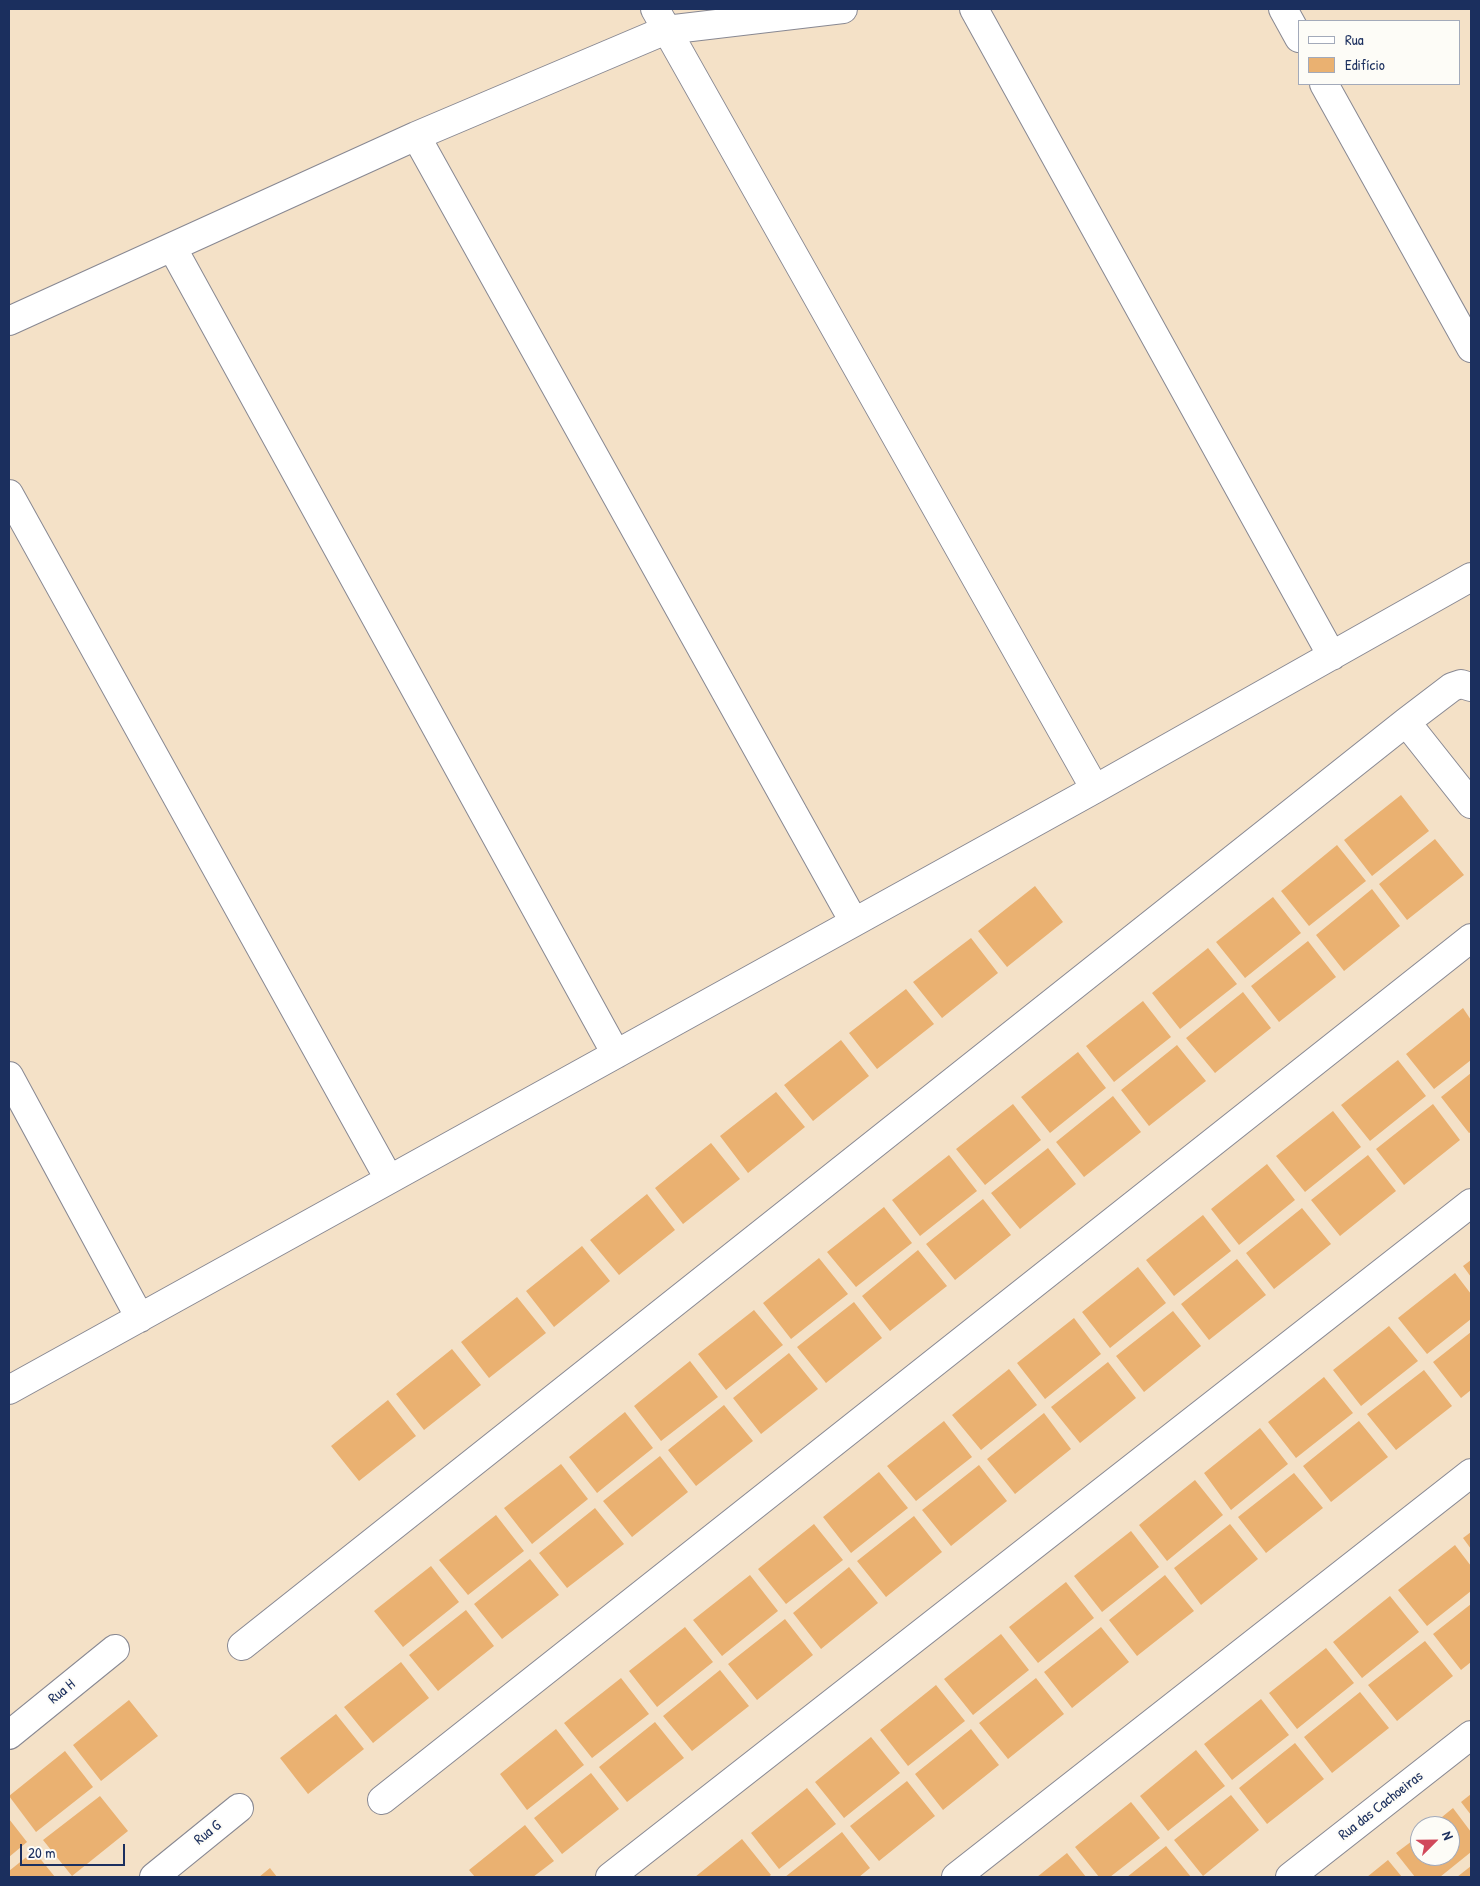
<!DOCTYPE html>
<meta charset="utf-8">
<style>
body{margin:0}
#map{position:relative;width:1480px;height:1886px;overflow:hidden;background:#f4e1c7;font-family:"Patrick Hand",sans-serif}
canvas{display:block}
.frame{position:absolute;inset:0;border:10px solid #1b2f5e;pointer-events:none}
.legend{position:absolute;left:1298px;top:20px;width:162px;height:65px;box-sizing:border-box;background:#fdfcf7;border:1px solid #a3aaba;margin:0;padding:6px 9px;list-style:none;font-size:15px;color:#1b2f5e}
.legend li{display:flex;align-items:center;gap:10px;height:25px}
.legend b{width:25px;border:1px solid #a3aaba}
.north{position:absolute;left:1410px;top:1816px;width:50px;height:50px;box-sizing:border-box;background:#fdfcf7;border:1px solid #a3aaba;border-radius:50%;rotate:67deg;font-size:14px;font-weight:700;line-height:20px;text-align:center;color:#1b2f5e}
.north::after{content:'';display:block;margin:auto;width:18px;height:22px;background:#d1495b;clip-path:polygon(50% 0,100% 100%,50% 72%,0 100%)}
.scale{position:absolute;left:20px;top:1844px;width:105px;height:22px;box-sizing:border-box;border:2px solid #1b2f5e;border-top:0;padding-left:6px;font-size:15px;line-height:18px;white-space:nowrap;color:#1b2f5e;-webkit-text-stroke:4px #fdfcf7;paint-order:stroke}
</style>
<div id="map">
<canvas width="1480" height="1886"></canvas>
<div class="frame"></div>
<ul class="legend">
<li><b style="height:6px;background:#fff"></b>Rua</li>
<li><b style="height:14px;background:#eab171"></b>Edifício</li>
</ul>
<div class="north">N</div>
<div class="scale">20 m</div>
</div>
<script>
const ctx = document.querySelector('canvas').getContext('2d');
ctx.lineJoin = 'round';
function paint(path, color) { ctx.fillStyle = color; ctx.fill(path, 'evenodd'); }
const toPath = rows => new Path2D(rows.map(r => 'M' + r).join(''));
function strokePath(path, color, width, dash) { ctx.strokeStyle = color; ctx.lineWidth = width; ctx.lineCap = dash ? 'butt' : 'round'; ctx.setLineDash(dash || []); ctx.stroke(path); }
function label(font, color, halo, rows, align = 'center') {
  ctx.font = font + ' "Patrick Hand",sans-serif'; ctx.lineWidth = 4; ctx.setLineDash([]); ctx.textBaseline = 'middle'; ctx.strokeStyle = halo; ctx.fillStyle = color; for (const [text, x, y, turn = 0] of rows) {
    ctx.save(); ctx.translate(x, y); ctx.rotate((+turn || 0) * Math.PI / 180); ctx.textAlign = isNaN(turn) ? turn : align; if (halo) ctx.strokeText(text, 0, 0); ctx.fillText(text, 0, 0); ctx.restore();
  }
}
const building = toPath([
 [1401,795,1429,831,1372,876,1344,840],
 [1435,839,1464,875,1407,920,1379,884],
 [1337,845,1366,881,1309,926,1281,891],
 [1035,886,1063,922,1007,967,978,931],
 [1372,889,1400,926,1344,971,1316,935],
 [1273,897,1301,933,1245,978,1216,942],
 [971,938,998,973,942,1018,913,982],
 [1308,941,1336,977,1279,1022,1251,986],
 [1208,948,1237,984,1180,1029,1152,993],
 [906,989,934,1024,877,1069,849,1033],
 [1243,992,1271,1028,1215,1073,1186,1038],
 [1143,1001,1171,1037,1114,1082,1086,1046],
 [1463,1008,1471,1020,1471,1060,1434,1089,1406,1054],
 [841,1040,869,1076,813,1121,784,1085],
 [1177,1045,1206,1081,1149,1126,1121,1090],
 [1078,1052,1106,1088,1050,1133,1021,1097],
 [1398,1060,1426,1096,1370,1141,1341,1105],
 [1471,1073,1471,1132,1469,1133,1441,1097],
 [776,1092,805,1127,748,1173,720,1136],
 [1113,1096,1141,1132,1084,1177,1056,1142],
 [1013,1104,1041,1140,985,1185,956,1149],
 [1433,1104,1460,1140,1404,1185,1376,1149],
 [1333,1111,1361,1147,1305,1192,1276,1156],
 [711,1143,740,1179,683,1224,655,1188],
 [1048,1148,1076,1184,1020,1229,991,1193],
 [949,1155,977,1191,920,1236,892,1200],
 [1368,1155,1396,1191,1340,1236,1311,1200],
 [1267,1164,1295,1200,1239,1245,1211,1209],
 [647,1194,675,1230,619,1275,590,1240],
 [983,1199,1011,1235,955,1280,926,1244],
 [884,1207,912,1243,856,1287,827,1252],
 [1302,1208,1331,1244,1274,1289,1246,1253],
 [1203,1215,1231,1251,1174,1296,1146,1260],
 [582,1246,610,1281,554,1327,526,1291],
 [918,1250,947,1286,890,1331,862,1296],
 [819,1258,848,1294,791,1339,763,1303],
 [1237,1259,1266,1295,1209,1340,1181,1304],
 [1471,1260,1471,1277,1463,1266],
 [1138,1267,1166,1303,1110,1348,1082,1312],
 [1455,1273,1471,1294,1471,1319,1427,1354,1398,1318],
 [517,1297,546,1333,489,1378,461,1342],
 [854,1302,882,1338,826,1383,797,1347],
 [754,1310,783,1345,726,1390,698,1354],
 [1173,1311,1201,1346,1144,1392,1116,1356],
 [1074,1318,1101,1354,1045,1399,1017,1363],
 [1389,1326,1418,1361,1361,1406,1333,1370],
 [1471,1332,1471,1390,1461,1398,1433,1362],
 [452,1349,481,1385,424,1430,396,1394],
 [789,1353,818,1389,761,1434,733,1398],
 [690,1361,718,1397,661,1441,634,1406],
 [1108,1362,1136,1398,1080,1443,1051,1407],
 [1009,1369,1037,1405,981,1450,952,1415],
 [1424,1370,1452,1406,1396,1450,1367,1414],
 [1324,1377,1353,1413,1296,1458,1268,1422],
 [388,1400,416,1436,359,1481,331,1446],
 [724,1405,753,1441,696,1486,668,1450],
 [625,1412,653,1448,597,1493,569,1457],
 [1044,1413,1071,1449,1015,1494,987,1459],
 [944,1421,972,1457,916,1501,887,1466],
 [1359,1421,1388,1457,1331,1502,1303,1466],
 [1260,1428,1288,1464,1231,1510,1204,1473],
 [660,1456,688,1492,632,1537,603,1501],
 [561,1464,588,1499,532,1544,504,1508],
 [979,1465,1007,1501,951,1546,922,1510],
 [879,1472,908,1508,851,1553,823,1517],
 [1294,1473,1323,1508,1266,1553,1238,1517],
 [1195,1480,1223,1515,1167,1561,1139,1525],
 [595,1508,624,1544,567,1588,539,1553],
 [496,1515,524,1551,468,1595,439,1560],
 [914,1516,942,1552,886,1597,857,1561],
 [814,1524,843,1560,786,1604,758,1569],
 [1230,1524,1258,1559,1201,1605,1174,1568],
 [1131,1531,1159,1567,1102,1612,1074,1576],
 [1471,1532,1471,1549,1463,1538],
 [1455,1545,1471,1566,1471,1591,1427,1626,1398,1590],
 [530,1559,559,1595,502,1639,474,1604],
 [431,1566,459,1602,403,1647,374,1611],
 [849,1567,878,1603,821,1649,793,1613],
 [750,1575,778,1611,722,1656,693,1620],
 [1165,1575,1194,1611,1137,1656,1109,1620],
 [1066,1582,1094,1618,1038,1663,1009,1627],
 [1390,1596,1419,1632,1362,1678,1333,1642],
 [1471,1604,1471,1662,1461,1670,1433,1634],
 [466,1610,494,1646,438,1691,409,1655],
 [785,1619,813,1655,757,1700,728,1664],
 [685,1627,713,1662,657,1707,629,1671],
 [1101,1627,1129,1662,1072,1708,1044,1672],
 [1001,1634,1029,1670,973,1715,944,1679],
 [1425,1641,1453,1676,1397,1721,1368,1685],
 [1326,1648,1354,1683,1297,1729,1269,1693],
 [401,1662,429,1698,373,1743,344,1707],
 [720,1670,749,1706,692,1751,663,1716],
 [621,1678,649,1714,592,1758,564,1723],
 [1036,1678,1064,1714,1008,1759,979,1723],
 [936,1685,965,1721,908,1766,880,1730],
 [1360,1692,1389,1728,1332,1773,1304,1737],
 [1261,1699,1289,1735,1232,1780,1204,1744],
 [129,1700,158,1736,101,1781,73,1745],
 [336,1714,364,1749,308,1794,280,1758],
 [655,1722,684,1758,627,1802,599,1767],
 [556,1729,584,1765,527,1810,500,1774],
 [971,1729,999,1765,943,1810,915,1774],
 [871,1737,900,1773,844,1818,815,1782],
 [1295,1743,1324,1779,1267,1824,1239,1788],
 [1196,1750,1225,1786,1168,1831,1140,1796],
 [65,1751,93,1787,36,1832,9,1796],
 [591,1773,619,1809,562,1854,534,1818],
 [907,1781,935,1816,879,1861,850,1826],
 [807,1788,836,1824,779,1869,751,1833],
 [1471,1794,1471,1815,1461,1802],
 [1231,1795,1259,1830,1203,1876,1174,1840],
 [100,1796,128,1831,72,1876,43,1840],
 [1131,1802,1160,1838,1110,1877,1099,1877,1075,1847],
 [1453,1808,1471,1832,1471,1852,1440,1877,1415,1877,1396,1853,1420,1835,1420,1856,1450,1856,1450,1826,1431,1826],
 [9,1819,27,1842,9,1857],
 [525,1825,554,1861,533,1877,475,1877,469,1870],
 [842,1832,870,1868,859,1877,785,1877],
 [742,1839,771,1875,768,1877,695,1877],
 [1166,1846,1191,1877,1127,1877],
 [34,1851,55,1877,9,1877,9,1871],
 [1067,1853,1086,1877,1037,1877],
 [1388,1860,1402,1877,1367,1877],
 [1471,1866,1471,1877,1457,1877],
 [270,1868,277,1877,259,1877]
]);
const minor = toPath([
 [655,9,1095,789],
 [974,9,1332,656],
 [1283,9,1299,38],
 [1324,84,1471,348],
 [416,136,854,922],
 [172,247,616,1054],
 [9,321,416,136,666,30,843,9],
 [9,494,389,1179],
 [1406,722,1471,804],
 [9,1076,140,1318],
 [9,1390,1095,789,1471,577],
 [242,1646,1406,722,1452,687,1461,684,1471,687],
 [9,1735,115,1649],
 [382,1800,1471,938],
 [154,1877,239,1808],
 [610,1877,1471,1203],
 [956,1877,1471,1473],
 [1290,1877,1471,1735]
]);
const streetNames = [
 ["Rua H",62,1692,-39],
 ["Rua das Cachoeiras",1381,1806,-38],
 ["Rua G",208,1833,-39]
];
paint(building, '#eab171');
strokePath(minor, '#888892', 30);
strokePath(minor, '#fff', 28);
label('15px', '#1b2f5e', '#fdfcf7', streetNames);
</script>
